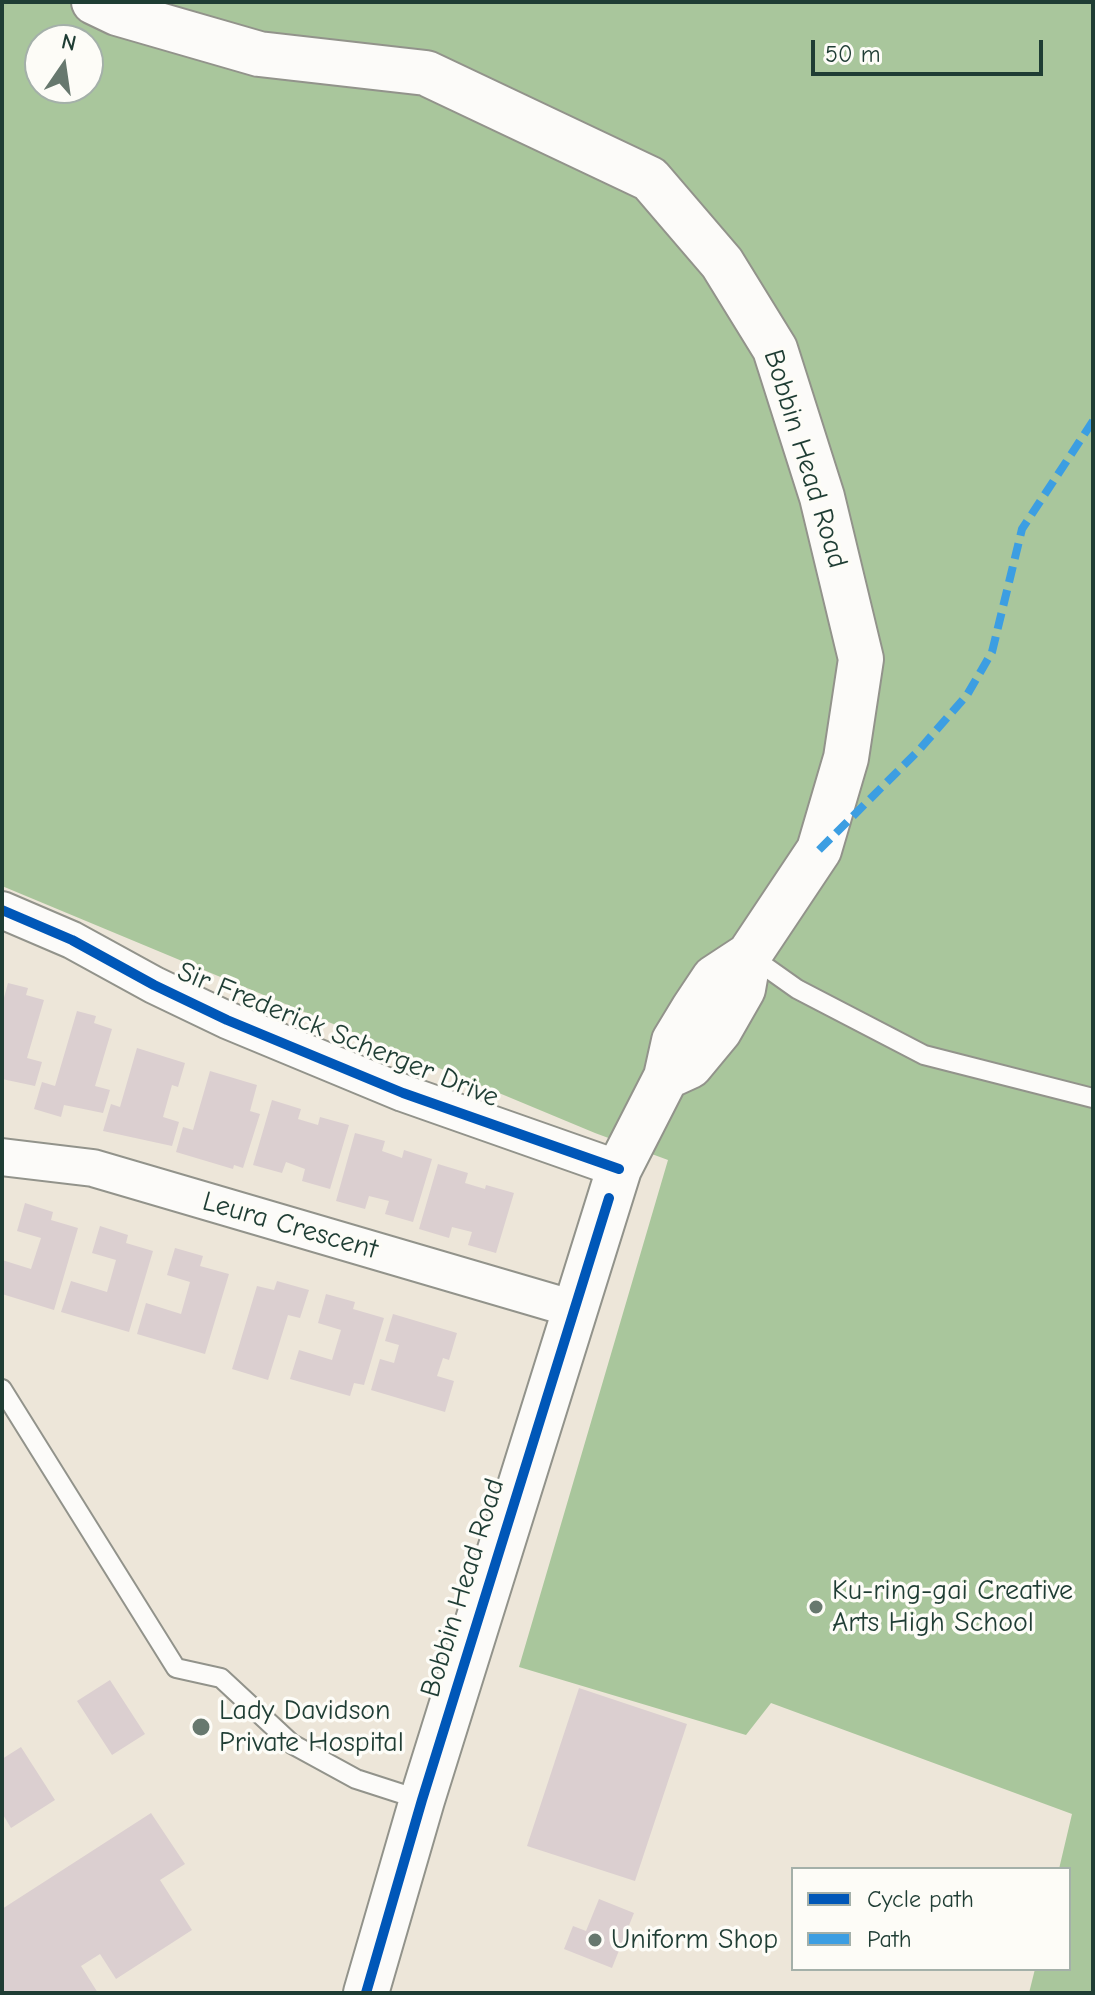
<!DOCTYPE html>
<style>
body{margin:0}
#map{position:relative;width:1095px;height:1995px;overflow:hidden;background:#ede6d9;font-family:"Comic Neue",sans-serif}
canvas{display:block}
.frame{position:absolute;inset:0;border:4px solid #1f3d34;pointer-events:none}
.legend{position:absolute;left:791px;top:1867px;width:280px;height:104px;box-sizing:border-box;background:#fdfcf7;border:2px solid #a4b0a9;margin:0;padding:10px 14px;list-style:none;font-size:24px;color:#1f3d34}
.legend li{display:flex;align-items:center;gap:16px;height:40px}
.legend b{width:40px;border:2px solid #a4b0a9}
.north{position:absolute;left:24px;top:24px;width:80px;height:80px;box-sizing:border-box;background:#fdfcf7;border:2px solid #a4b0a9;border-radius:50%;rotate:13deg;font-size:22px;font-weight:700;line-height:32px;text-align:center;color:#1f3d34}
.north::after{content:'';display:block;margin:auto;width:28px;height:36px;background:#67786e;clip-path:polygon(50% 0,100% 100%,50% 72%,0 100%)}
.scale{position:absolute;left:811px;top:40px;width:232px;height:36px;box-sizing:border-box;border:4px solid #1f3d34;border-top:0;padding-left:10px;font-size:24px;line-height:28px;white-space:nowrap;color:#1f3d34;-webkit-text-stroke:6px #fdfcf7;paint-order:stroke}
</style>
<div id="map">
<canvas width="1095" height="1995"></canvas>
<div class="frame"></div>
<ul class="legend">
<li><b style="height:10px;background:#0057b8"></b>Cycle path</li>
<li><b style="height:10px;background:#3c9ee2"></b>Path</li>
</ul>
<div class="north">N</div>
<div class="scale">50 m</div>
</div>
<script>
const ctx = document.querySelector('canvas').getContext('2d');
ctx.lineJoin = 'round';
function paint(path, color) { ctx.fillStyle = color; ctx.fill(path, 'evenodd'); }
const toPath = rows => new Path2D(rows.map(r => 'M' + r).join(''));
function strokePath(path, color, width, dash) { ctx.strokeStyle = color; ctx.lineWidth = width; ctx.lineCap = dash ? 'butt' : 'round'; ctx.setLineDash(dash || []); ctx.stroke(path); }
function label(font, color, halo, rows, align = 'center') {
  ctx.font = font + ' "Comic Neue",sans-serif'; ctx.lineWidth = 7; ctx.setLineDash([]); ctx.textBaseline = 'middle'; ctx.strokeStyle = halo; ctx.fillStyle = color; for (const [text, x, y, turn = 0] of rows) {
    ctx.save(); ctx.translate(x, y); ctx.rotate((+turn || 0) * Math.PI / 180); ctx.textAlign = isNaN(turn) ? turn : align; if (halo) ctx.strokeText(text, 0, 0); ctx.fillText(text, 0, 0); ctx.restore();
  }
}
const forest = toPath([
 [2,2,1093,2,1093,1993,1029,1993,1035,1969,1069,1969,1069,1869,1059,1869,1072,1814,771,1703,746,1735,519,1667,668,1160,595,1133,2,886],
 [40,40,88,40,88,88,40,88]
]);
const building = toPath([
 [8,983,28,988,26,995,44,1000,27,1058,42,1062,35,1086,2,1079,2,1005],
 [77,1011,96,1016,94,1023,112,1029,95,1086,110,1090,103,1113,64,1105,61,1117,34,1109,42,1082,55,1086],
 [137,1048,185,1063,178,1087,172,1085,163,1117,179,1122,172,1146,103,1131,111,1104,120,1107],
 [210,1071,257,1085,250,1111,260,1114,243,1168,234,1165,233,1169,176,1152,183,1127,193,1130],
 [272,1100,301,1109,298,1119,318,1125,320,1117,349,1125,330,1189,302,1181,305,1169,286,1162,282,1173,253,1165],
 [355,1133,385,1141,382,1151,402,1158,404,1150,432,1159,413,1222,385,1214,389,1201,369,1196,365,1209,336,1201],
 [438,1164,468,1173,465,1183,485,1189,486,1185,514,1193,496,1253,468,1245,472,1232,452,1227,449,1238,419,1229],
 [25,1203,53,1212,51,1220,78,1228,54,1310,2,1294,2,1260,31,1269,41,1238,17,1231],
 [100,1226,128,1235,126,1243,153,1251,129,1332,61,1312,71,1281,107,1292,116,1260,92,1253],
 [175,1248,203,1256,200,1266,229,1274,205,1354,137,1334,146,1303,181,1314,190,1282,167,1275],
 [277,1281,309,1290,300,1318,288,1315,268,1380,232,1369,257,1286,274,1290],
 [326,1294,355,1302,353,1309,384,1318,364,1385,354,1383,350,1396,290,1379,299,1350,332,1360,341,1330,318,1323],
 [393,1314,457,1333,449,1360,443,1358,437,1376,454,1381,445,1412,371,1390,380,1359,394,1363,399,1345,385,1341],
 [110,1680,145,1734,112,1755,77,1701],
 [579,1688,687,1724,635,1881,527,1846],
 [21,1747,55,1800,11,1828,2,1813,2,1759],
 [151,1813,185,1864,160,1880,192,1930,116,1979,100,1954,81,1966,98,1993,2,1993,2,1909],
 [599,1899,634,1913,612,1968,564,1949,573,1926,586,1931]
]);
const service = toPath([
 [749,955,797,989,924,1055,1093,1098],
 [2,1389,176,1668,221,1678,292,1744,356,1779,421,1800]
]);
const minor = toPath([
 [2,910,72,940,154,985,227,1020,403,1093,619,1169],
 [2,1157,93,1168,574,1309]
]);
const secondary = toPath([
 [94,2,117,13,259,54,426,73,650,179,722,263,775,349,822,497,861,659,846,758,819,850,749,955,743,989,719,1031,690,1066,666,1077],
 [366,1993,422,1800,619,1169,666,1077,674,1041,694,1008,714,978,749,955]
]);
const quiet = toPath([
 [819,850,919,750,967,695,992,652,1022,529,1093,421]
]);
const cycleway = toPath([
 [2,910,72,940,154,985,227,1020,403,1093,619,1169],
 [366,1993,422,1800,609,1198]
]);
const markers = [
 [816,1607,8,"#67786e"],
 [201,1727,10,"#67786e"],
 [595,1940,8,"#67786e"]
];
const streetNames = [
 ["Bobbin Head Road",805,459,73],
 ["Sir Frederick Scherger Drive",338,1035,22],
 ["Leura Crescent",290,1226,16],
 ["Bobbin Head Road",463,1588,-73]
];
const poiNames = [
 ["Ku-ring-gai Creative",832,1591],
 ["Arts High School",832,1623],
 ["Lady Davidson",219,1711],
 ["Private Hospital",219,1743],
 ["Uniform Shop",611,1940]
];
paint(forest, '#a9c69c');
paint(building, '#dbcfd0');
strokePath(service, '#92938b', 22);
strokePath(minor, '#92938b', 40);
strokePath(secondary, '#92938b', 48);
strokePath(service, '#fcfbf9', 18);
strokePath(minor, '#fcfbf9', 36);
strokePath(secondary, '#fcfbf9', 44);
strokePath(quiet, '#3c9ee2', 8, [16, 8]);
strokePath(cycleway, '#0057b8', 10);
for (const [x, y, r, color] of markers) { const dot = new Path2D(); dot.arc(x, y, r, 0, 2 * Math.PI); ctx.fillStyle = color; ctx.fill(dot); strokePath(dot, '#fdfcf7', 3); }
label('28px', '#1f3d34', '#fdfcf7', streetNames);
label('28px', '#1f3d34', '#fdfcf7', poiNames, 'left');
</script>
